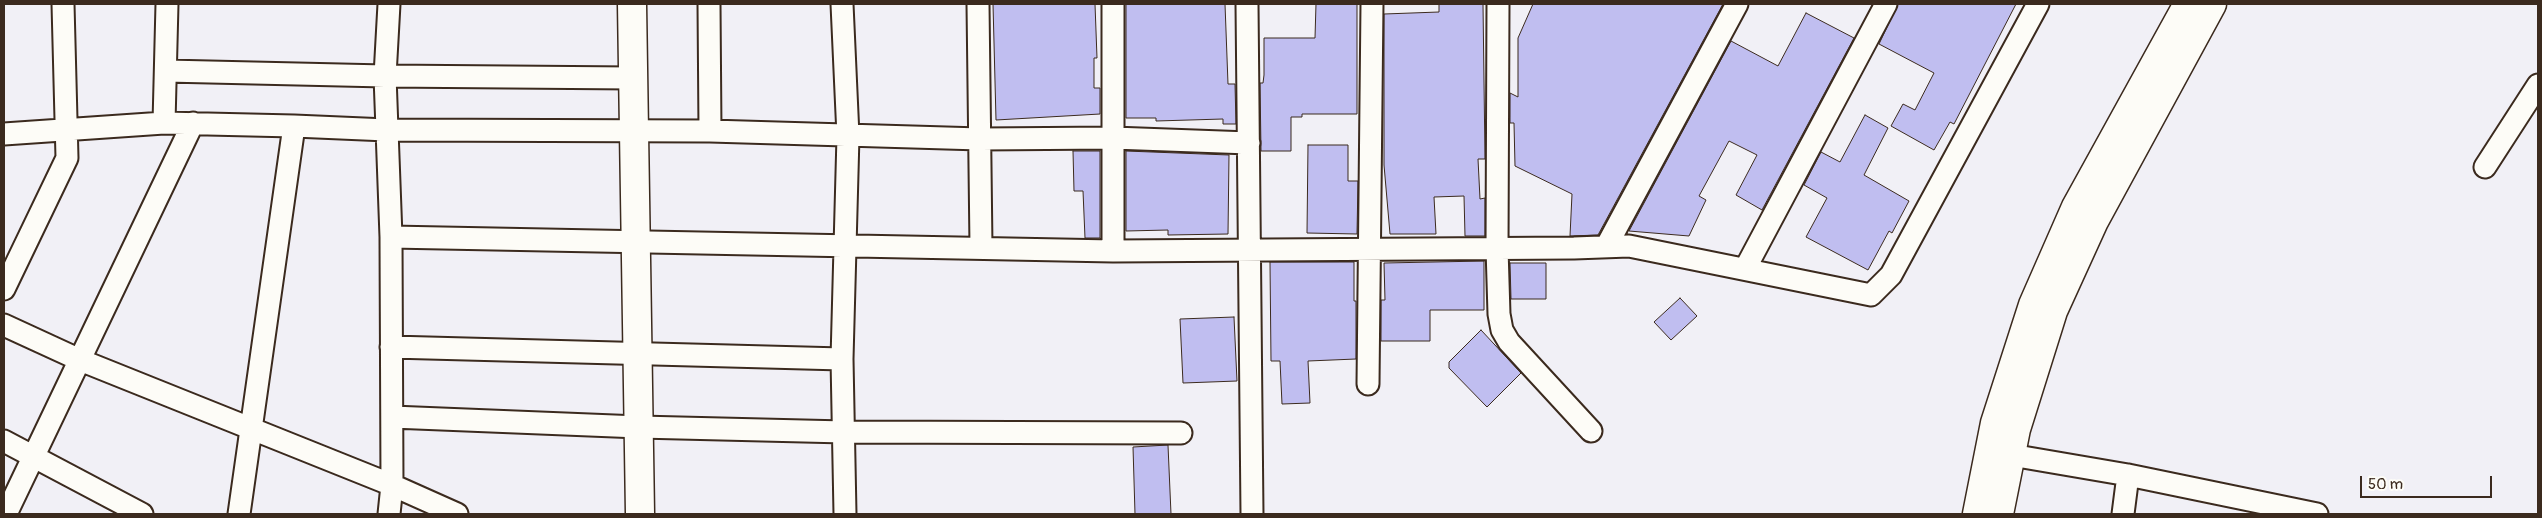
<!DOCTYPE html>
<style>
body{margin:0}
#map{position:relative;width:2542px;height:518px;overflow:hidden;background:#f1f0f6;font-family:Pangolin,sans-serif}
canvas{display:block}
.frame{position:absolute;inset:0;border:5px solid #3b2a1e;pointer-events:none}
.scale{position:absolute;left:2360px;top:476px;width:132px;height:22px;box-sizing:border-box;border:2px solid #3b2a1e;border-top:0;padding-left:6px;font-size:15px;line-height:18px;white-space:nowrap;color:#3b2a1e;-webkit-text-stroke:4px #fdfcf7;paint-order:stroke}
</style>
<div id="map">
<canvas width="2542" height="518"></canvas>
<div class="frame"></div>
<div class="scale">50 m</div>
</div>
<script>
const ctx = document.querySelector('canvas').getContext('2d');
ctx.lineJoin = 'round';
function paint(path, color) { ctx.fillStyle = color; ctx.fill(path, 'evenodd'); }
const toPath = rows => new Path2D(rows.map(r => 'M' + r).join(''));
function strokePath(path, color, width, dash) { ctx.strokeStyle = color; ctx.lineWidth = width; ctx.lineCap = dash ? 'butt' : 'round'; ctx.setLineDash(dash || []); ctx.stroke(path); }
const building = toPath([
 [993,4,1095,4,1097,58,1094,58,1094,88,1100,88,1100,114,996,120,993,4],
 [1126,4,1225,4,1228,84,1235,84,1236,124,1223,124,1223,119,1156,121,1156,118,1126,118,1126,4],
 [1316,4,1357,4,1357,114,1302,114,1302,117,1291,117,1291,151,1261,151,1260,83,1263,83,1264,75,1264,38,1315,38,1316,4],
 [1439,4,1483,4,1485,159,1478,159,1480,199,1485,198,1485,236,1465,236,1464,196,1434,197,1436,234,1390,234,1384,165,1384,14,1439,12,1439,4],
 [1533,4,1723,4,1598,235,1570,236,1572,194,1515,166,1514,123,1510,123,1510,93,1518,97,1518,38,1533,4],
 [1898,4,2016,4,1954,124,1950,122,1934,150,1891,126,1903,104,1915,110,1934,73,1879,44,1898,4],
 [1806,13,1854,38,1762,210,1736,195,1757,155,1729,141,1699,196,1706,200,1689,236,1629,231,1731,41,1778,66,1806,13],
 [1865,115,1888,128,1864,175,1909,201,1892,233,1889,231,1868,270,1806,237,1827,198,1804,185,1821,152,1840,162,1865,115],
 [1308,145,1348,145,1348,181,1358,181,1357,234,1307,233,1308,145],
 [1073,151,1100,151,1100,238,1085,238,1083,191,1074,191,1073,151],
 [1126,151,1229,155,1228,234,1168,235,1168,230,1126,231,1126,151],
 [1484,261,1484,310,1430,310,1430,341,1381,341,1381,300,1385,300,1384,263,1484,261],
 [1270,262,1354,262,1354,301,1356,301,1356,359,1308,361,1310,403,1282,404,1280,361,1271,361,1270,262],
 [1510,263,1546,263,1546,299,1511,299,1510,263],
 [1680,298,1697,316,1671,340,1654,322,1680,298],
 [1234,317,1237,381,1183,383,1180,319,1234,317],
 [1481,330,1521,373,1487,407,1449,368,1449,362,1481,330],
 [1168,445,1171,514,1135,514,1133,447,1168,445]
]);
const street = toPath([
 [709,4,710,131],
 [842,4,848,136,842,359,845,514],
 [978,4,981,247],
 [1113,4,1113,251],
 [1247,4,1252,514],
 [1498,4,1497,248,1499,314,1502,330,1509,342,1591,431],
 [166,71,385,76,633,78],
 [164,123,294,126,239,514],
 [294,126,387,130,710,131,980,139,1113,138,1249,143],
 [4,134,164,123,167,4],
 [2485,167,2538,85],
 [391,237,1113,251,1574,248,1629,246,1871,295,1891,275,2038,4],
 [1606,247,1737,4],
 [1745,269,1886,4],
 [4,289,67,158,63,4],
 [4,325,80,360,392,485,457,514],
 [391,347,842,359],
 [1368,384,1372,4],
 [392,417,639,427,845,432,1181,433],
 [4,441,142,514],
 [2011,455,2128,475,2317,514],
 [6,514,193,123],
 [389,514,392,485,391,237,385,76,389,4],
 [2123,514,2128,475]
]);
const secondary = toPath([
 [632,4,640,514],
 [1977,514,1995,423,2033,305,2076,207,2188,4],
 [1999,514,2016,429,2053,311,2094,221,2212,4]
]);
paint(building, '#c0bef0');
strokePath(building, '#3b2a1e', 1);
strokePath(street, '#3b2a1e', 25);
strokePath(secondary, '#3b2a1e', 31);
strokePath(street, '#fdfcf7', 21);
strokePath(secondary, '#fdfcf7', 28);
</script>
